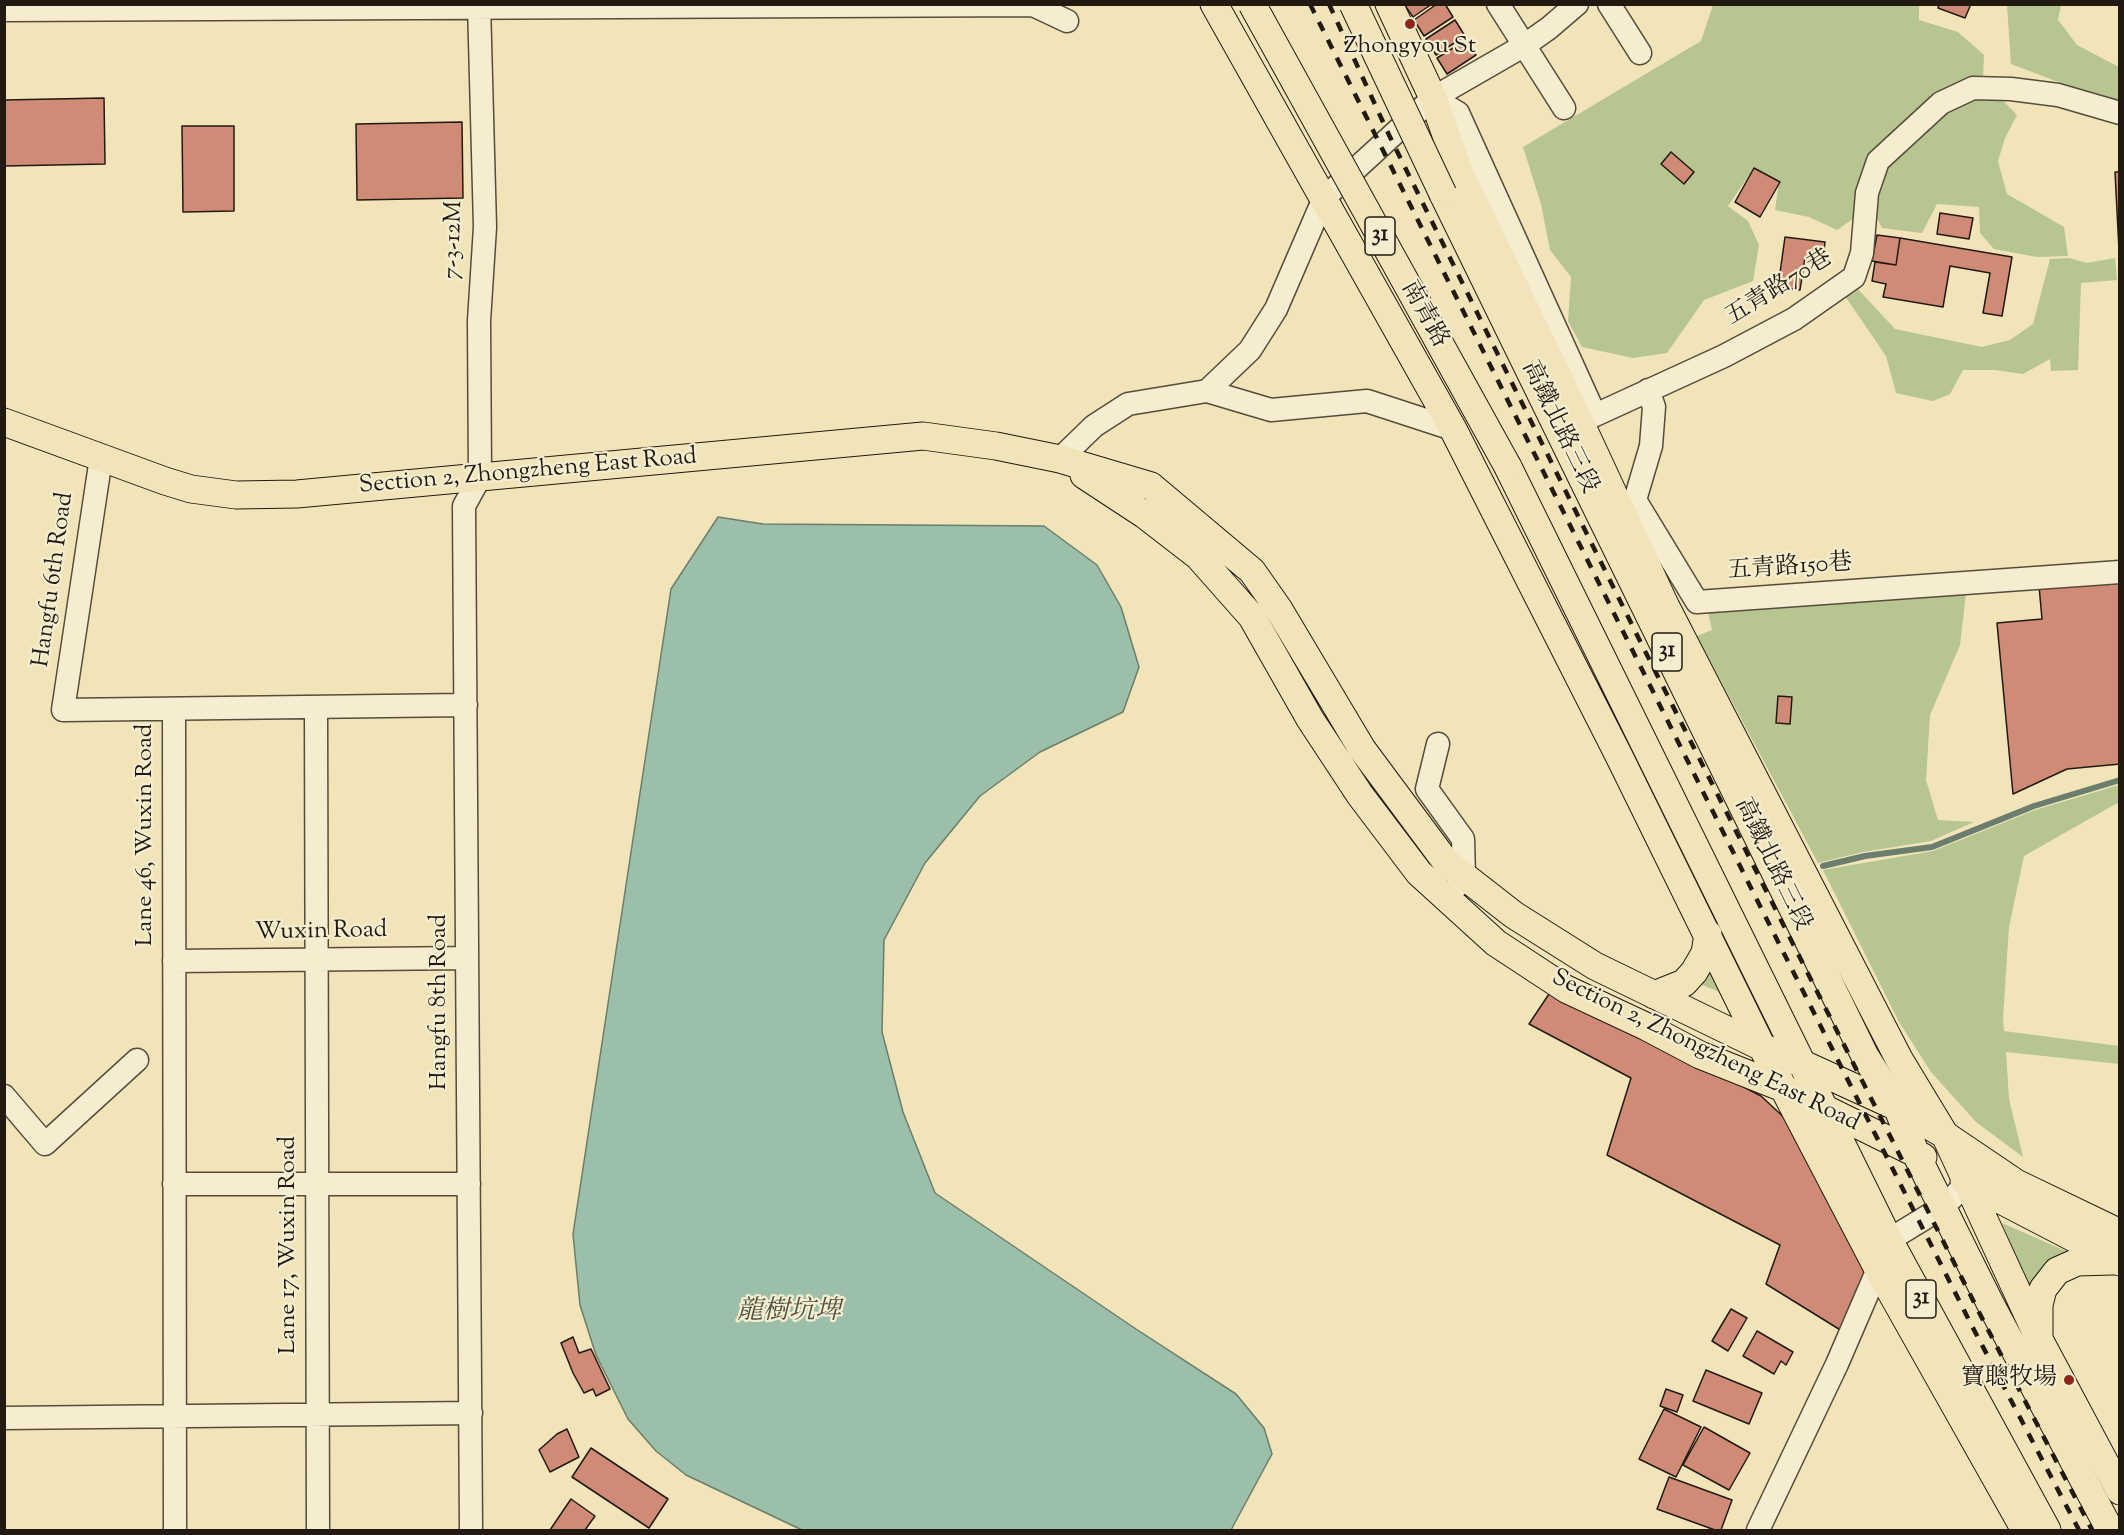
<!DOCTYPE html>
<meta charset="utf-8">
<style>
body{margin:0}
#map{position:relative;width:2124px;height:1535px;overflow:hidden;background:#f1e4b8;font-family:"Sorts Mill Goudy",serif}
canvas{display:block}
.frame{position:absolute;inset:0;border:6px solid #221a11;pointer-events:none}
</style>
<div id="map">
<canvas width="2124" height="1535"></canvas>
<div class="frame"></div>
</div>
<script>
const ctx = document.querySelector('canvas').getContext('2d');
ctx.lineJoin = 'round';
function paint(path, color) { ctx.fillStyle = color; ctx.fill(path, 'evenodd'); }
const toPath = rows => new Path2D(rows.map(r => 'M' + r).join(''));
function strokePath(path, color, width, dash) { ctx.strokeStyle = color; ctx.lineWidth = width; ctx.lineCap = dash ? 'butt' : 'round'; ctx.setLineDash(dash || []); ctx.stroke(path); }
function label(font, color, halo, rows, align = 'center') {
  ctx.font = font + ' "Sorts Mill Goudy","Noto Serif TC",serif'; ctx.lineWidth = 4.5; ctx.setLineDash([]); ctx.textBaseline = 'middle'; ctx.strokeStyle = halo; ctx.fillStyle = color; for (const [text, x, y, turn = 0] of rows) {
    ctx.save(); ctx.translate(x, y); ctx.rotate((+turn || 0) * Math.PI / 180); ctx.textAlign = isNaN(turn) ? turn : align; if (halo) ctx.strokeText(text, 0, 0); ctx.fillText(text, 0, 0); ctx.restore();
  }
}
const green = toPath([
 [1713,5,1919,5,1919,20,1958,32,1984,55,1983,80,2017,115,2005,138,1998,161,2007,194,2064,227,2068,256,2037,257,1994,249,1980,233,1979,207,1937,204,1922,233,1882,228,1871,206,1837,230,1809,217,1775,210,1779,182,1754,168,1728,206,1748,221,1759,245,1753,281,1704,300,1667,353,1633,358,1582,347,1568,321,1571,277,1550,250,1541,204,1523,147,1701,41],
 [2007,5,2061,5,2058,20,2077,45,2119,67,2119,103,2098,97,2011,64],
 [2069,258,2087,263,2115,258,2117,280,2081,283,2078,370,2051,371,2050,359,2023,374,1995,370,1963,370,1950,394,1933,401,1896,393,1886,356,1845,296,1857,288,1895,329,1982,347,2010,340,2033,324,2050,259],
 [1966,593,1960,645,1930,715,1926,780,1938,820,1974,822,1931,841,1863,852,1818,863,1697,636,1712,630,1708,612],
 [2119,785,2119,802,2024,856,2009,927,2003,1018,2004,1031,2119,1046,2120,1064,2006,1052,2009,1099,2023,1157,1976,1122,1931,1072,1899,1022,1823,870,1933,851,2035,810],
 [1711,966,1732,997,1695,982],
 [2002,1223,2068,1252,2032,1293]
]);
const water = toPath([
 [718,517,763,524,1044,526,1097,565,1121,607,1139,667,1123,712,1040,752,980,796,925,863,884,940,882,1032,903,1112,935,1193,1136,1329,1236,1394,1264,1428,1272,1454,1231,1530,802,1530,686,1475,656,1451,628,1419,596,1355,580,1305,573,1234,671,589,718,517]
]);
const stream = toPath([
 [1823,866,1865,856,1932,847,2034,806,2120,780]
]);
const building = toPath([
 [1404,4,1432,4,1413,17,1404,4],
 [1437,4,1445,4,1453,17,1424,36,1414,20,1437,4],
 [1939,4,1971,4,1965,18,1938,8,1939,4],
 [1455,20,1465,36,1436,55,1426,39,1455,20],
 [1466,40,1476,55,1447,74,1437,58,1466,40],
 [104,98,105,164,4,166,4,100,104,98],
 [462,122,463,198,357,200,356,124,462,122],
 [182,126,234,126,234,211,183,212,182,126],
 [1671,152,1694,172,1684,184,1661,164,1671,152],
 [1754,168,1780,182,1760,217,1735,202,1754,168],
 [2115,172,2120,172,2120,270,2115,172],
 [1940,213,1973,218,1969,239,1937,234,1940,213],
 [1877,235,1900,238,1896,265,1872,261,1877,235],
 [1785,237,1825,242,1823,260,1805,258,1800,290,1778,287,1785,237],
 [1900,238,2012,257,2002,316,1983,313,1990,273,1950,266,1943,307,1883,297,1886,284,1872,281,1875,262,1896,265,1900,238],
 [2120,580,2120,764,2067,769,2013,794,1997,623,2042,619,2039,586,2120,580],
 [1778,696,1792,697,1790,724,1776,723,1778,696],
 [1551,991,1643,1040,1663,1047,1708,1068,1761,1096,1790,1123,1867,1275,1842,1331,1766,1284,1780,1245,1607,1155,1631,1078,1529,1024,1551,991],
 [1731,1309,1747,1318,1728,1351,1712,1341,1731,1309],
 [1757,1331,1793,1352,1786,1365,1781,1361,1774,1374,1743,1356,1757,1331],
 [573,1337,579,1353,591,1349,610,1389,596,1396,593,1389,584,1393,573,1373,561,1343,573,1337],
 [1706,1370,1762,1393,1749,1424,1693,1401,1706,1370],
 [1666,1389,1683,1395,1677,1412,1660,1406,1666,1389],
 [1664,1409,1701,1427,1676,1477,1639,1459,1664,1409],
 [1704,1427,1750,1453,1729,1490,1683,1465,1704,1427],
 [567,1429,579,1457,550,1472,539,1450,557,1434,567,1429],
 [591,1448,668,1499,649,1528,572,1477,591,1448],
 [1669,1477,1732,1500,1721,1530,1715,1530,1657,1509,1669,1477],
 [571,1499,595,1516,585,1530,550,1530,571,1499]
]);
const minor = toPath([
 [1498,4,1564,108],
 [1609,4,1640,53],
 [4,10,1033,5,1067,21],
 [1433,98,1458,113,1595,415],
 [1648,390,1654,407,1651,446,1635,500,1697,602,2120,572],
 [1207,391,1271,410,1367,401,1453,429],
 [1580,422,1724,356,1794,319,1854,277,1862,253,1867,193,1878,161,1941,103,1973,88,2011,89,2058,95,2120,113],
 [101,458,63,710,466,705],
 [1060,459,1094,426,1128,404,1207,391,1250,350,1276,309,1324,198,1433,98,1525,45,1549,28,1577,4],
 [316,707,318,1530],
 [174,709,175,1530],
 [1438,744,1427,789,1463,839,1464,876,1457,886],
 [174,961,467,958],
 [4,1096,45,1144,137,1060],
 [174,1184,469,1184],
 [4,1418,471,1413],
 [471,1530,464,506,480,477,479,321,485,227,479,4],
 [1758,1530,1837,1364,1878,1269,1889,1240,1943,1207,1967,1183]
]);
const major = toPath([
 [1214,4,1453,429,1619,756,1762,1047,1878,1269,2025,1530],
 [1389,4,1433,98,1459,172,1580,422,1666,607,1899,1059,1945,1135,2039,1339,2120,1491],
 [1443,194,1865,1056,1897,1107,1916,1154,1990,1303,2110,1530],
 [4,422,165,481,191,489,236,495,297,494,923,436,996,446,1060,459,1151,486,1252,571,1278,608,1362,749,1446,862,1514,915,1595,966,1762,1047,1803,1064,1897,1107,1945,1135,2016,1183,2120,1233],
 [1508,467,1889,1240,2047,1530],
 [1084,475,1145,515,1198,556,1252,617,1310,719,1360,795,1419,873,1496,943,1566,989,1645,1026,1700,1055,1783,1088,1923,1157],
 [1654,995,1684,983,1694,972,1705,953,1708,934],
 [1964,1181,2120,1262],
 [2039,1335,2039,1305,2043,1289,2057,1271,2077,1262,2112,1261]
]);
const rail = toPath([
 [1310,4,1756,898,1972,1326,2079,1530],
 [1329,4,1389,135,1643,647,1983,1320,2092,1530]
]);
const majorBridge = toPath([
 [1252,4,1508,467],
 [1353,4,1443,194]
]);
const markers = [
 [1410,24,6,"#8f2418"],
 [2069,1380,6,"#8f2418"]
];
const shields = [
 [1380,236,30],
 [1667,652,30],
 [1921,1299,30]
];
const shieldNames = [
 ["31",1380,236],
 ["31",1667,652],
 ["31",1921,1299]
];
const poiNames = [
 ["Zhongyou St",1410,48],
 ["寶聰牧場",2057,1380,"right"]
];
const streetNames = [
 ["7-3-12M",455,240,-88],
 ["五青路70巷",1780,289,-32],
 ["南青路",1423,315,61],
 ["高鐵北路三段",1558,428,64],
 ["Section 2, Zhongzheng East Road",528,473,-5],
 ["五青路150巷",1790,569,-4],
 ["Hangfu 6th Road",55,580,-82],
 ["Lane 46, Wuxin Road",147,835,-90],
 ["高鐵北路三段",1771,865,64],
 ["Wuxin Road",321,933,-1],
 ["Hangfu 8th Road",441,1002,-90],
 ["Section 2, Zhongzheng East Road",1705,1052,26],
 ["Lane 17, Wuxin Road",290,1245,-90]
];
const waterNames = [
 ["龍樹坑埤",789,1314]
];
paint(green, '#b7c591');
paint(water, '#9cbfa9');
strokePath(water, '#6b7d6c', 1.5);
strokePath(stream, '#6b7d6c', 6);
paint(building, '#cf8b75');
strokePath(building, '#221a11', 1.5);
strokePath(minor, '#564c3b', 25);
strokePath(major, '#221a11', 29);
strokePath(minor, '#f6edd1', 22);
strokePath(major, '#f1e4b8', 27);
strokePath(rail, '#221a11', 4.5, [10, 10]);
strokePath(majorBridge, '#221a11', 29, []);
strokePath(majorBridge, '#f1e4b8', 27);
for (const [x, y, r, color] of markers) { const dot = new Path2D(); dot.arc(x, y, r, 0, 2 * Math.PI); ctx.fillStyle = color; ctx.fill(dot); strokePath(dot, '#f6edd1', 2); }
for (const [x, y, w] of shields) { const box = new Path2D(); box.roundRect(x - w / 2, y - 19, w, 38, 4.5); ctx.fillStyle = '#f6edd1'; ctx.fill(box); strokePath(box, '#221a11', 1.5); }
label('bold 22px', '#221a11', null, shieldNames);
label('24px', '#221a11', '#f6edd1', poiNames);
label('24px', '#221a11', '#f6edd1', streetNames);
label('italic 26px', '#4d5446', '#f6edd1', waterNames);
</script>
